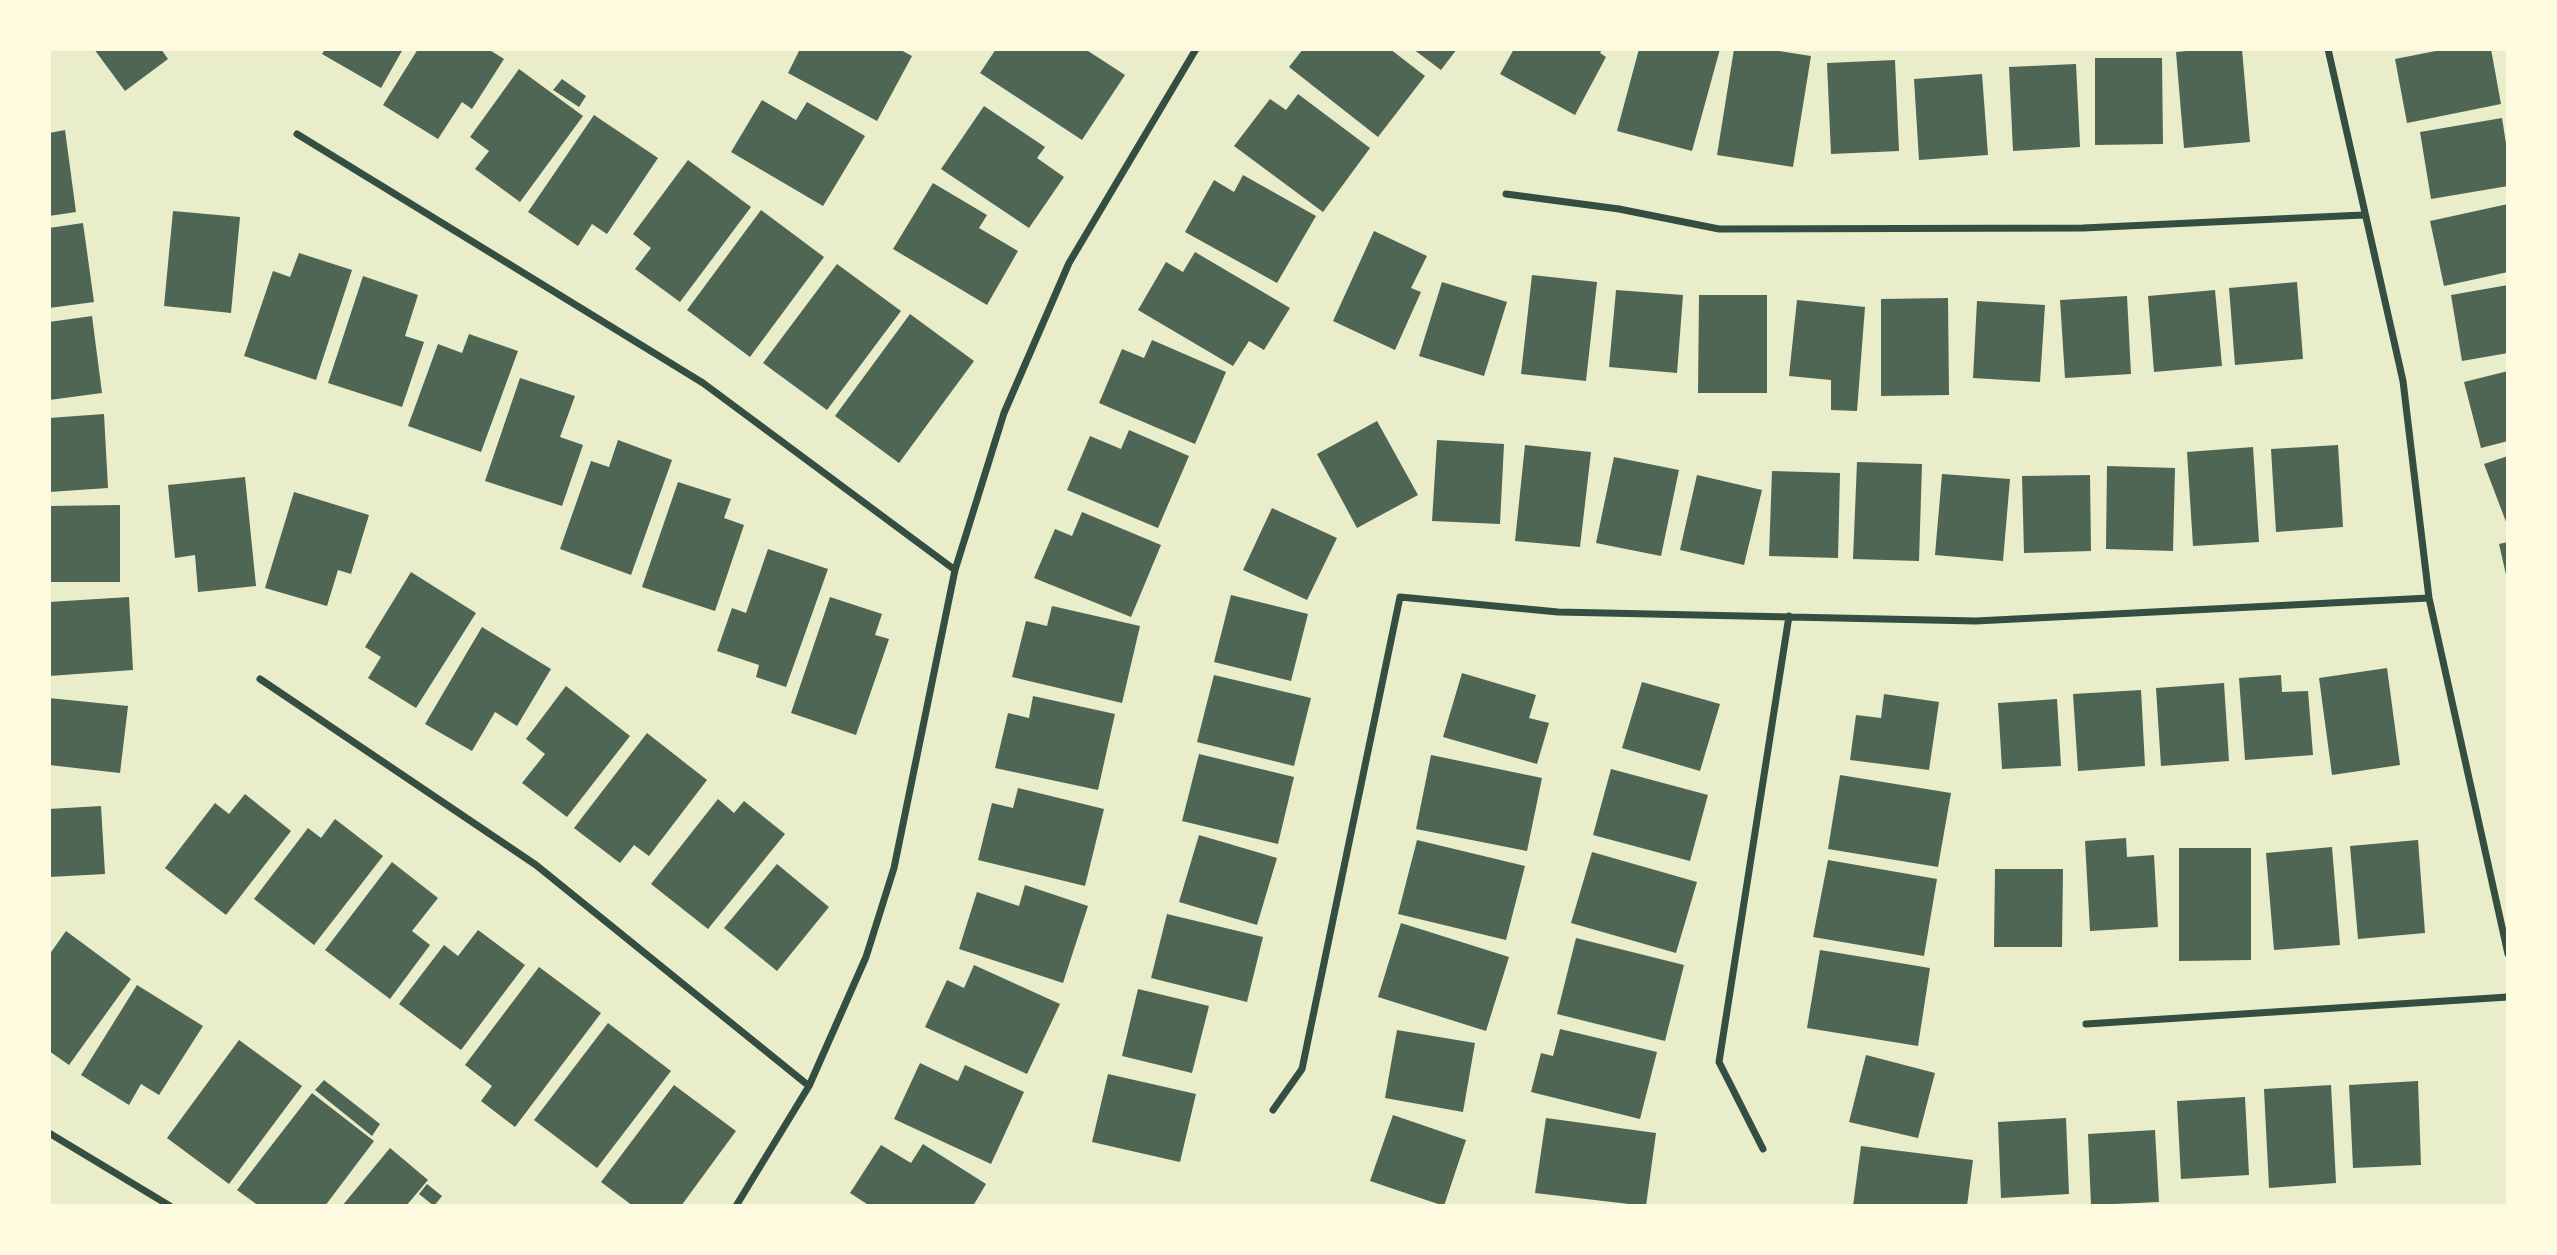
<!DOCTYPE html>
<style>
body{margin:0}
#map{position:relative;width:2557px;height:1255px;overflow:hidden;background:#e9edc9;font-family:"Alegreya Sans",sans-serif}
canvas{display:block}
.frame{position:absolute;inset:0;border:51px solid #fefae0;pointer-events:none}
</style>
<div id="map">
<canvas width="2557" height="1255"></canvas>
<div class="frame"></div>
</div>
<script>
const ctx = document.querySelector('canvas').getContext('2d');
ctx.lineJoin = 'round';
function paint(path, color) { ctx.fillStyle = color; ctx.fill(path, 'evenodd'); }
const toPath = rows => new Path2D(rows.map(r => 'M' + r).join(''));
function strokePath(path, color, width, dash) { ctx.strokeStyle = color; ctx.lineWidth = width; ctx.lineCap = dash ? 'butt' : 'round'; ctx.setLineDash(dash || []); ctx.stroke(path); }
const building = toPath([
 [94,49,161,49,168,59,125,91],
 [325,49,403,49,381,88,322,54],
 [418,49,488,49,504,59,472,109,462,102,438,139,383,105],
 [800,49,899,49,912,56,877,121,788,73],
 [996,49,1085,49,1125,75,1082,140,980,73],
 [1303,49,1390,49,1425,76,1378,137,1289,67],
 [1413,49,1457,49,1441,70],
 [1514,49,1602,49,1600,53,1606,57,1575,115,1500,74],
 [1639,49,1720,49,1692,151,1617,131],
 [1734,49,1766,49,1811,56,1793,167,1717,155],
 [2207,49,2242,49,2250,142,2184,148,2176,52],
 [2446,49,2491,49,2501,104,2407,123,2395,59],
 [2095,58,2162,58,2163,144,2095,145],
 [1895,60,1899,151,1831,154,1827,63],
 [2076,64,2080,147,2013,151,2009,67],
 [519,69,583,116,520,202,475,169,489,151,470,137],
 [1982,74,1988,155,1919,160,1914,79],
 [562,79,586,96,579,107,553,90],
 [1298,94,1370,148,1323,212,1234,146,1270,99,1286,110],
 [762,100,796,120,807,102,865,136,823,206,731,152],
 [984,106,1045,147,1037,158,1064,177,1029,228,941,169],
 [594,115,658,158,607,234,592,224,578,246,528,212],
 [2502,118,2508,156,2508,186,2431,199,2420,132],
 [65,130,76,212,49,216,49,133],
 [688,160,751,207,680,302,635,269,651,248,633,234],
 [1243,175,1316,216,1277,283,1185,232,1214,180,1234,192],
 [933,183,987,215,979,228,1018,251,987,305,893,249],
 [2508,204,2508,272,2444,286,2430,221],
 [761,210,824,257,750,357,687,310],
 [173,211,240,217,231,313,164,306],
 [83,223,94,302,49,308,49,228],
 [1374,231,1427,256,1411,288,1421,292,1395,350,1333,321],
 [1195,252,1290,308,1264,350,1249,341,1233,366,1138,310,1166,262,1183,272],
 [299,253,352,270,316,380,244,356,273,271,290,277],
 [837,264,901,311,827,410,763,363],
 [1532,275,1597,282,1586,381,1521,374],
 [363,276,418,295,405,336,424,342,402,407,328,383],
 [1442,282,1507,302,1484,376,1419,356],
 [2297,282,2303,359,2235,365,2229,288],
 [2508,285,2508,353,2462,361,2451,295],
 [1616,290,1683,295,1677,373,1609,367],
 [2215,290,2222,366,2154,372,2148,296],
 [1699,295,1767,295,1767,393,1698,393],
 [2127,296,2131,374,2065,378,2060,300],
 [1948,298,1949,395,1881,396,1881,299],
 [1797,300,1865,307,1857,411,1831,410,1831,380,1789,376],
 [1977,301,2045,305,2040,382,1973,378],
 [910,314,974,361,899,463,835,416],
 [92,316,102,393,49,400,49,322],
 [469,334,518,351,481,452,408,426,438,344,462,353],
 [1152,340,1226,372,1195,444,1099,403,1122,349,1144,358],
 [2508,371,2508,441,2481,448,2464,382],
 [520,378,575,396,560,437,583,445,562,506,485,481],
 [104,414,108,488,49,492,49,418],
 [1377,421,1418,495,1357,528,1317,454],
 [1129,430,1189,456,1158,528,1067,490,1090,436,1121,449],
 [618,440,672,460,631,575,560,549,591,461,609,467],
 [1437,440,1504,444,1500,524,1432,521],
 [1525,445,1591,452,1580,547,1515,541],
 [2338,445,2343,527,2276,532,2271,449],
 [2253,447,2259,542,2193,546,2187,452],
 [2508,456,2508,527,2484,464],
 [1614,457,1679,470,1661,556,1596,543],
 [1857,462,1922,464,1919,561,1853,559],
 [2107,466,2175,468,2173,551,2106,549],
 [1772,471,1840,473,1838,558,1769,556],
 [1942,474,2010,479,2003,561,1935,555],
 [1697,475,1762,490,1744,565,1680,550],
 [2090,475,2091,551,2024,553,2022,476],
 [245,477,256,586,198,592,195,555,175,558,168,485],
 [678,482,731,499,724,518,744,525,715,611,642,587],
 [294,492,369,515,351,574,338,570,327,606,265,588],
 [120,505,120,582,49,582,49,506],
 [1272,508,1337,538,1307,600,1243,570],
 [1082,512,1161,545,1131,617,1034,578,1055,529,1072,536],
 [2508,542,2508,579,2507,579,2499,544],
 [768,549,828,569,786,687,756,677,759,665,717,651,732,608,746,613],
 [411,572,476,613,416,708,368,678,381,657,365,647],
 [1231,595,1308,614,1291,681,1214,662],
 [129,597,133,670,49,676,49,602],
 [830,597,882,614,875,635,889,639,856,735,791,713],
 [1052,606,1140,626,1122,703,1012,677,1026,621,1047,626],
 [482,627,551,669,517,726,495,712,472,751,425,724],
 [2387,668,2400,765,2332,775,2319,678],
 [1462,673,1536,695,1529,718,1549,723,1537,764,1443,737],
 [1214,675,1311,698,1294,766,1197,742],
 [2281,675,2282,692,2308,691,2313,755,2245,760,2239,678],
 [1642,682,1720,704,1700,771,1622,748],
 [2224,683,2229,761,2161,766,2156,688],
 [566,686,630,736,567,817,522,783,545,754,526,739],
 [2141,690,2145,766,2078,771,2073,694],
 [1884,694,1939,702,1929,770,1850,760,1856,715,1881,718],
 [1033,696,1115,714,1098,790,995,768,1008,713,1029,718],
 [49,698,128,706,120,773,49,765],
 [2057,699,2061,766,2002,769,1998,703],
 [647,733,707,780,649,856,634,845,620,863,574,828],
 [1199,754,1294,777,1278,844,1182,821],
 [1431,755,1542,778,1527,851,1416,829],
 [1611,769,1708,795,1690,861,1593,835],
 [1840,775,1951,793,1938,867,1828,849],
 [1018,788,1104,809,1085,886,978,860,992,803,1013,808],
 [245,794,291,831,226,915,165,868,215,803,229,814],
 [718,799,734,813,744,801,785,834,708,929,651,884],
 [101,806,105,874,49,877,49,809],
 [335,819,383,856,314,945,254,899,308,828,321,838],
 [1199,835,1277,858,1257,925,1179,902],
 [2126,838,2127,857,2154,855,2158,927,2090,931,2085,841],
 [1417,840,1525,866,1506,940,1398,914],
 [2418,840,2425,933,2358,939,2350,846],
 [2332,847,2340,945,2274,950,2266,853],
 [2179,848,2251,848,2251,960,2179,961],
 [1592,852,1697,882,1676,953,1571,923],
 [1828,860,1937,879,1924,956,1813,937],
 [392,862,438,898,412,931,430,945,390,999,325,950],
 [777,864,829,907,777,971,724,928],
 [1995,869,2063,869,2062,947,1994,947],
 [1025,885,1088,906,1063,983,959,949,977,892,1019,906],
 [1167,914,1263,937,1247,1002,1151,978],
 [1401,923,1509,957,1486,1031,1378,997],
 [478,930,525,965,461,1050,399,1004,444,945,458,956],
 [66,931,131,979,69,1065,49,1051,49,955],
 [1576,938,1684,965,1665,1041,1557,1014],
 [1820,950,1930,968,1918,1046,1807,1028],
 [974,965,1060,1004,1027,1074,925,1027,947,980,964,988],
 [539,967,601,1013,515,1127,481,1101,492,1086,465,1065],
 [137,985,203,1026,159,1095,141,1084,129,1105,81,1075],
 [1138,989,1209,1006,1192,1073,1122,1056],
 [608,1023,671,1071,597,1168,534,1120],
 [1560,1029,1657,1052,1640,1119,1531,1092,1541,1053,1553,1056],
 [1397,1030,1475,1043,1463,1112,1385,1098],
 [239,1040,302,1086,229,1184,167,1138],
 [1866,1055,1935,1073,1918,1138,1849,1122],
 [920,1063,958,1081,965,1065,1024,1092,991,1164,894,1119],
 [1108,1074,1196,1094,1180,1162,1092,1142],
 [324,1080,380,1124,372,1136,315,1090],
 [2418,1081,2421,1165,2353,1168,2349,1085],
 [674,1085,736,1131,681,1206,633,1206,601,1182],
 [2331,1085,2336,1183,2269,1188,2264,1089],
 [312,1093,374,1141,325,1206,259,1206,237,1190],
 [2245,1097,2249,1175,2181,1179,2177,1101],
 [1393,1115,1466,1140,1444,1206,1370,1181],
 [1546,1118,1656,1133,1646,1206,1535,1193],
 [2066,1118,2069,1194,2001,1198,1998,1122],
 [2155,1130,2159,1202,2091,1205,2088,1134],
 [923,1144,986,1184,973,1206,870,1206,850,1193,881,1145,911,1163],
 [1861,1146,1973,1160,1967,1206,1853,1206],
 [390,1148,428,1180,406,1206,342,1206],
 [427,1184,442,1196,434,1206,419,1194]
]);
const minor = toPath([
 [2328,49,2403,381,2429,598,2508,954],
 [297,134,703,383,955,570],
 [1506,194,1619,209,1719,229,2083,228,2363,215],
 [260,679,536,865,809,1086],
 [2086,1024,2508,997],
 [1273,1110,1302,1069,1400,597,1558,612,1976,621,2429,598],
 [49,1133,170,1206],
 [1763,1149,1719,1062,1789,616],
 [736,1206,809,1086,866,957,894,868,955,570,1004,413,1069,263,1196,49]
]);
paint(building, '#4f6655');
strokePath(minor, '#344e41', 7);
</script>
